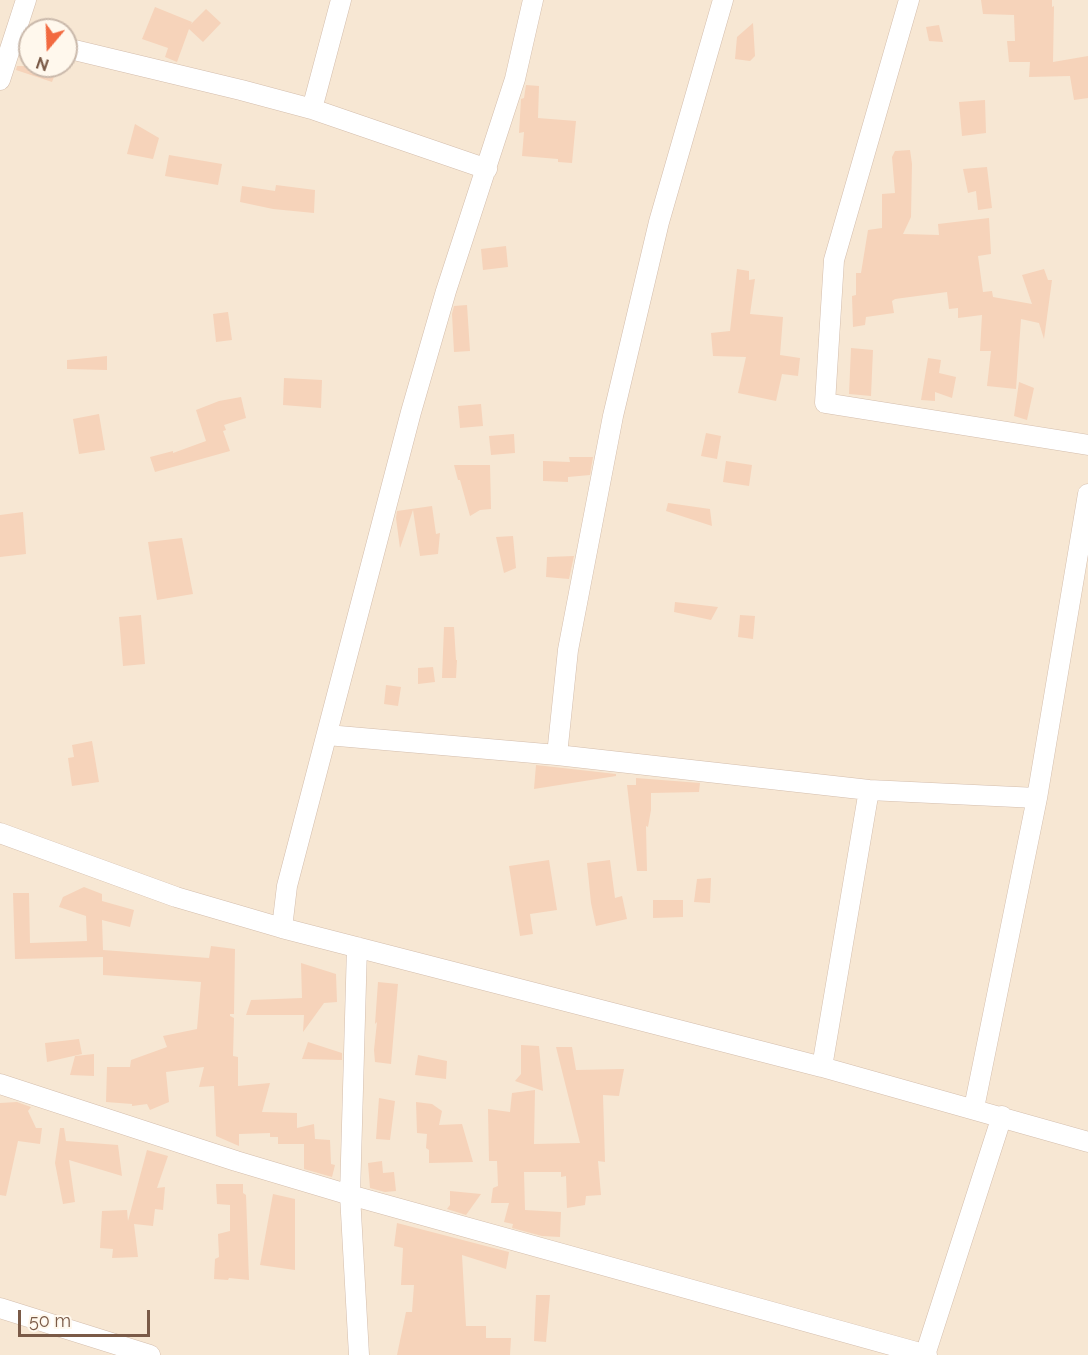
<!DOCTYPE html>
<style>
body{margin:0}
#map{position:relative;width:1088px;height:1355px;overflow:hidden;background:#fef5e5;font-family:Raleway,sans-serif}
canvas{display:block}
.north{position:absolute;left:18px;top:18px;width:60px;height:60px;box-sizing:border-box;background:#fff8ed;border:2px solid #cab9ab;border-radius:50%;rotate:199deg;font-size:16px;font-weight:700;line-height:24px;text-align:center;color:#7a5a47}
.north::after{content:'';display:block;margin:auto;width:21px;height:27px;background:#f26a40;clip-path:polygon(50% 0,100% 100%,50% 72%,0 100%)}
.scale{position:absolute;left:18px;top:1310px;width:132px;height:27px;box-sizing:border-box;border:3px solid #7a5a47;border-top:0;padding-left:8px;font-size:18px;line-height:21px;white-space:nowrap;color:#7a5a47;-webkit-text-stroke:4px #fff8ed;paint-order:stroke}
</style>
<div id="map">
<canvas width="1088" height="1355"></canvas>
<div class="north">N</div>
<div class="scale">50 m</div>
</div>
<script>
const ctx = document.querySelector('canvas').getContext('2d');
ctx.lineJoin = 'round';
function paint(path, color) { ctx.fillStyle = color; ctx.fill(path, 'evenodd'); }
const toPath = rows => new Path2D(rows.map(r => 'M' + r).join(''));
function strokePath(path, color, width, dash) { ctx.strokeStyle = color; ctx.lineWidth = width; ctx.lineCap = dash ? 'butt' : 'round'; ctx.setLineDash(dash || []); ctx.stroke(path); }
const residential = toPath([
 [0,0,1088,0,1088,1355,0,1355],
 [30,30,66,30,66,66,30,66]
]);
const building = toPath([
 [981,0,1052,0,1052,7,1054,6,1053,62,1088,56,1088,98,1074,100,1070,76,1029,77,1030,62,1009,62,1007,41,1015,41,1014,15,983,14],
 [155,7,192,22,191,24,206,9,221,23,203,42,189,29,177,62,165,57,168,48,142,39],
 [753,23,755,56,750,61,735,59,737,37],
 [939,25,943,42,929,41,926,27],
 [17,66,58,66,52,82,16,70],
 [526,85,539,86,538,118,576,121,572,163,558,162,558,159,522,156,524,132,519,133,521,99,524,98],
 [985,100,986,133,962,136,959,102],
 [135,124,159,138,153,159,127,154],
 [910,150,912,164,911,217,903,234,939,235,938,224,989,218,991,254,978,256,983,292,992,291,993,297,1032,304,1022,275,1044,269,1048,280,1052,280,1044,339,1039,323,1021,319,1016,389,987,386,991,351,980,351,982,315,958,318,958,308,949,309,947,292,895,299,892,301,894,313,866,317,865,325,853,327,852,296,856,295,856,273,861,273,868,230,882,228,882,194,895,193,892,157,895,151],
 [169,155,222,164,218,185,165,176],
 [987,167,992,208,978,210,976,191,968,193,963,169],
 [276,185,315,190,314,213,273,209,240,202,242,186,275,191],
 [506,246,508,267,483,270,481,249],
 [737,269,749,271,749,280,755,279,750,314,783,317,780,355,800,358,798,376,782,374,776,401,738,393,746,357,713,356,711,333,730,331],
 [467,305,470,351,454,352,452,314,454,306],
 [228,312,232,340,216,342,213,314],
 [851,348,873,350,871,396,849,394],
 [107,356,107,370,67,369,67,360],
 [928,358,941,360,939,373,956,377,952,398,935,392,935,401,921,400],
 [284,378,322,380,321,408,283,405],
 [1019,382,1034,388,1027,420,1014,416],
 [241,397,246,418,224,425,226,430,223,431,230,451,155,472,150,457,173,451,173,453,206,441,196,410,219,401],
 [481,404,483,426,460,428,458,406],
 [99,414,105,450,79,454,73,419],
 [706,433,721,436,717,459,701,456],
 [514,434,515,453,491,455,489,436],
 [569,457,593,457,590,475,568,477,568,482,543,481,543,461,570,462],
 [726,461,752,465,749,486,723,482],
 [454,465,490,465,491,509,480,510,470,516,460,480,458,480],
 [668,503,710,509,712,526,666,511],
 [432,506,436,534,440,533,438,554,420,556,413,510,400,548,396,518,397,511],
 [23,512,26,554,0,557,0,515],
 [513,536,516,568,504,573,496,537],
 [182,538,193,594,157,600,148,542],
 [574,556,569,579,546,577,547,557],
 [675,602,718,607,711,620,674,612],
 [141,615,145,664,123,666,119,617],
 [740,615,755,616,753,639,738,637],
 [444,627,454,627,456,660,457,660,456,678,442,678],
 [433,667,435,682,418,684,418,668],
 [386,685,401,687,398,706,384,704],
 [92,741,99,782,72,786,68,758,74,757,72,745],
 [536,765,616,774,616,776,534,789],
 [636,778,700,783,699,792,651,793,651,810,648,827,646,826,647,871,637,871,627,785,636,785],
 [549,860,557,910,530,914,533,934,520,936,509,866],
 [610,860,615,898,622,896,627,919,596,926,591,903,587,863],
 [711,878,710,903,694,902,697,879],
 [84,887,102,894,102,901,134,910,130,927,102,920,103,950,209,958,211,946,235,949,234,1014,230,1014,230,1016,234,1018,233,1056,238,1057,238,1086,270,1083,262,1112,297,1113,297,1128,314,1124,315,1139,330,1140,331,1164,335,1165,332,1177,304,1169,304,1144,278,1144,278,1137,270,1137,270,1133,239,1134,239,1146,216,1136,214,1086,199,1087,204,1067,166,1072,169,1102,150,1110,147,1104,132,1106,132,1104,106,1102,107,1067,130,1067,131,1060,167,1047,163,1036,197,1029,201,982,103,975,103,957,15,959,13,893,29,893,30,943,87,941,86,916,59,907,63,897],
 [653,900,683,900,683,917,653,918],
 [301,963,336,974,337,1002,324,1003,303,1032,304,1015,246,1015,251,1000,302,998],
 [378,982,398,984,391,1064,375,1062,374,1050,377,1022,375,1024],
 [79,1039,82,1054,47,1062,45,1043],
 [308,1042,342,1053,342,1060,302,1059],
 [521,1045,539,1046,543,1091,515,1081,521,1074],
 [556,1047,572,1047,576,1070,624,1069,619,1096,603,1095,605,1162,598,1161,601,1195,586,1196,585,1205,567,1208,566,1176,561,1177,561,1172,524,1172,525,1210,561,1212,560,1237,542,1236,512,1228,513,1224,504,1222,509,1203,491,1203,493,1188,498,1186,497,1161,489,1161,488,1109,510,1112,512,1093,535,1090,534,1144,580,1143],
 [94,1054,94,1076,70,1075,75,1056],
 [418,1055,447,1061,446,1079,415,1075],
 [379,1098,395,1101,390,1140,376,1139],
 [17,1102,31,1107,28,1111,36,1128,42,1128,40,1144,18,1141,6,1196,0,1195,0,1103],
 [416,1102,432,1104,442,1111,439,1125,462,1124,473,1162,429,1163,429,1150,426,1148,427,1134,417,1133],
 [60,1128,64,1128,66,1141,118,1145,122,1176,69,1160,75,1202,63,1204,55,1163],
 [147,1150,168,1156,157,1188,165,1187,163,1210,155,1209,153,1226,134,1224,138,1257,112,1258,113,1249,100,1248,102,1211,127,1210,128,1221],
 [382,1161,383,1173,394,1172,396,1191,385,1192,370,1188,368,1163],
 [216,1184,243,1184,243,1193,246,1195,249,1280,229,1278,228,1280,214,1279,215,1259,219,1257,218,1234,230,1231,230,1205,217,1204],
 [450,1191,481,1194,466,1215,447,1209,450,1205],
 [273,1194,295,1199,295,1270,260,1265],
 [397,1223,509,1252,506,1269,462,1255,466,1326,486,1326,486,1338,511,1338,510,1355,397,1355,406,1312,412,1312,414,1285,401,1285,403,1248,394,1246],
 [536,1295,550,1295,546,1342,534,1341]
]);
const minor = toPath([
 [909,0,834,260,825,403,1088,445],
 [66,48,241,90,312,109,487,169],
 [0,80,26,0],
 [312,109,341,0],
 [327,735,557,755,869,790,1037,798],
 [557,755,568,650,613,416,659,222,723,0],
 [0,833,176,897,282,928,822,1067,1088,1142],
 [282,928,287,886,411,412,446,291,515,79,533,0],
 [357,947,350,1195,359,1355],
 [822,1067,869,790],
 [0,1084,236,1161,350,1195,927,1355],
 [974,1108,1037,798,1088,494],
 [0,1308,150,1355],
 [925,1355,1002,1116]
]);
paint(residential, '#f7e7d3');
paint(building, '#f6d3ba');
strokePath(minor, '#d4bead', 21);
strokePath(minor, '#fff', 20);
</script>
